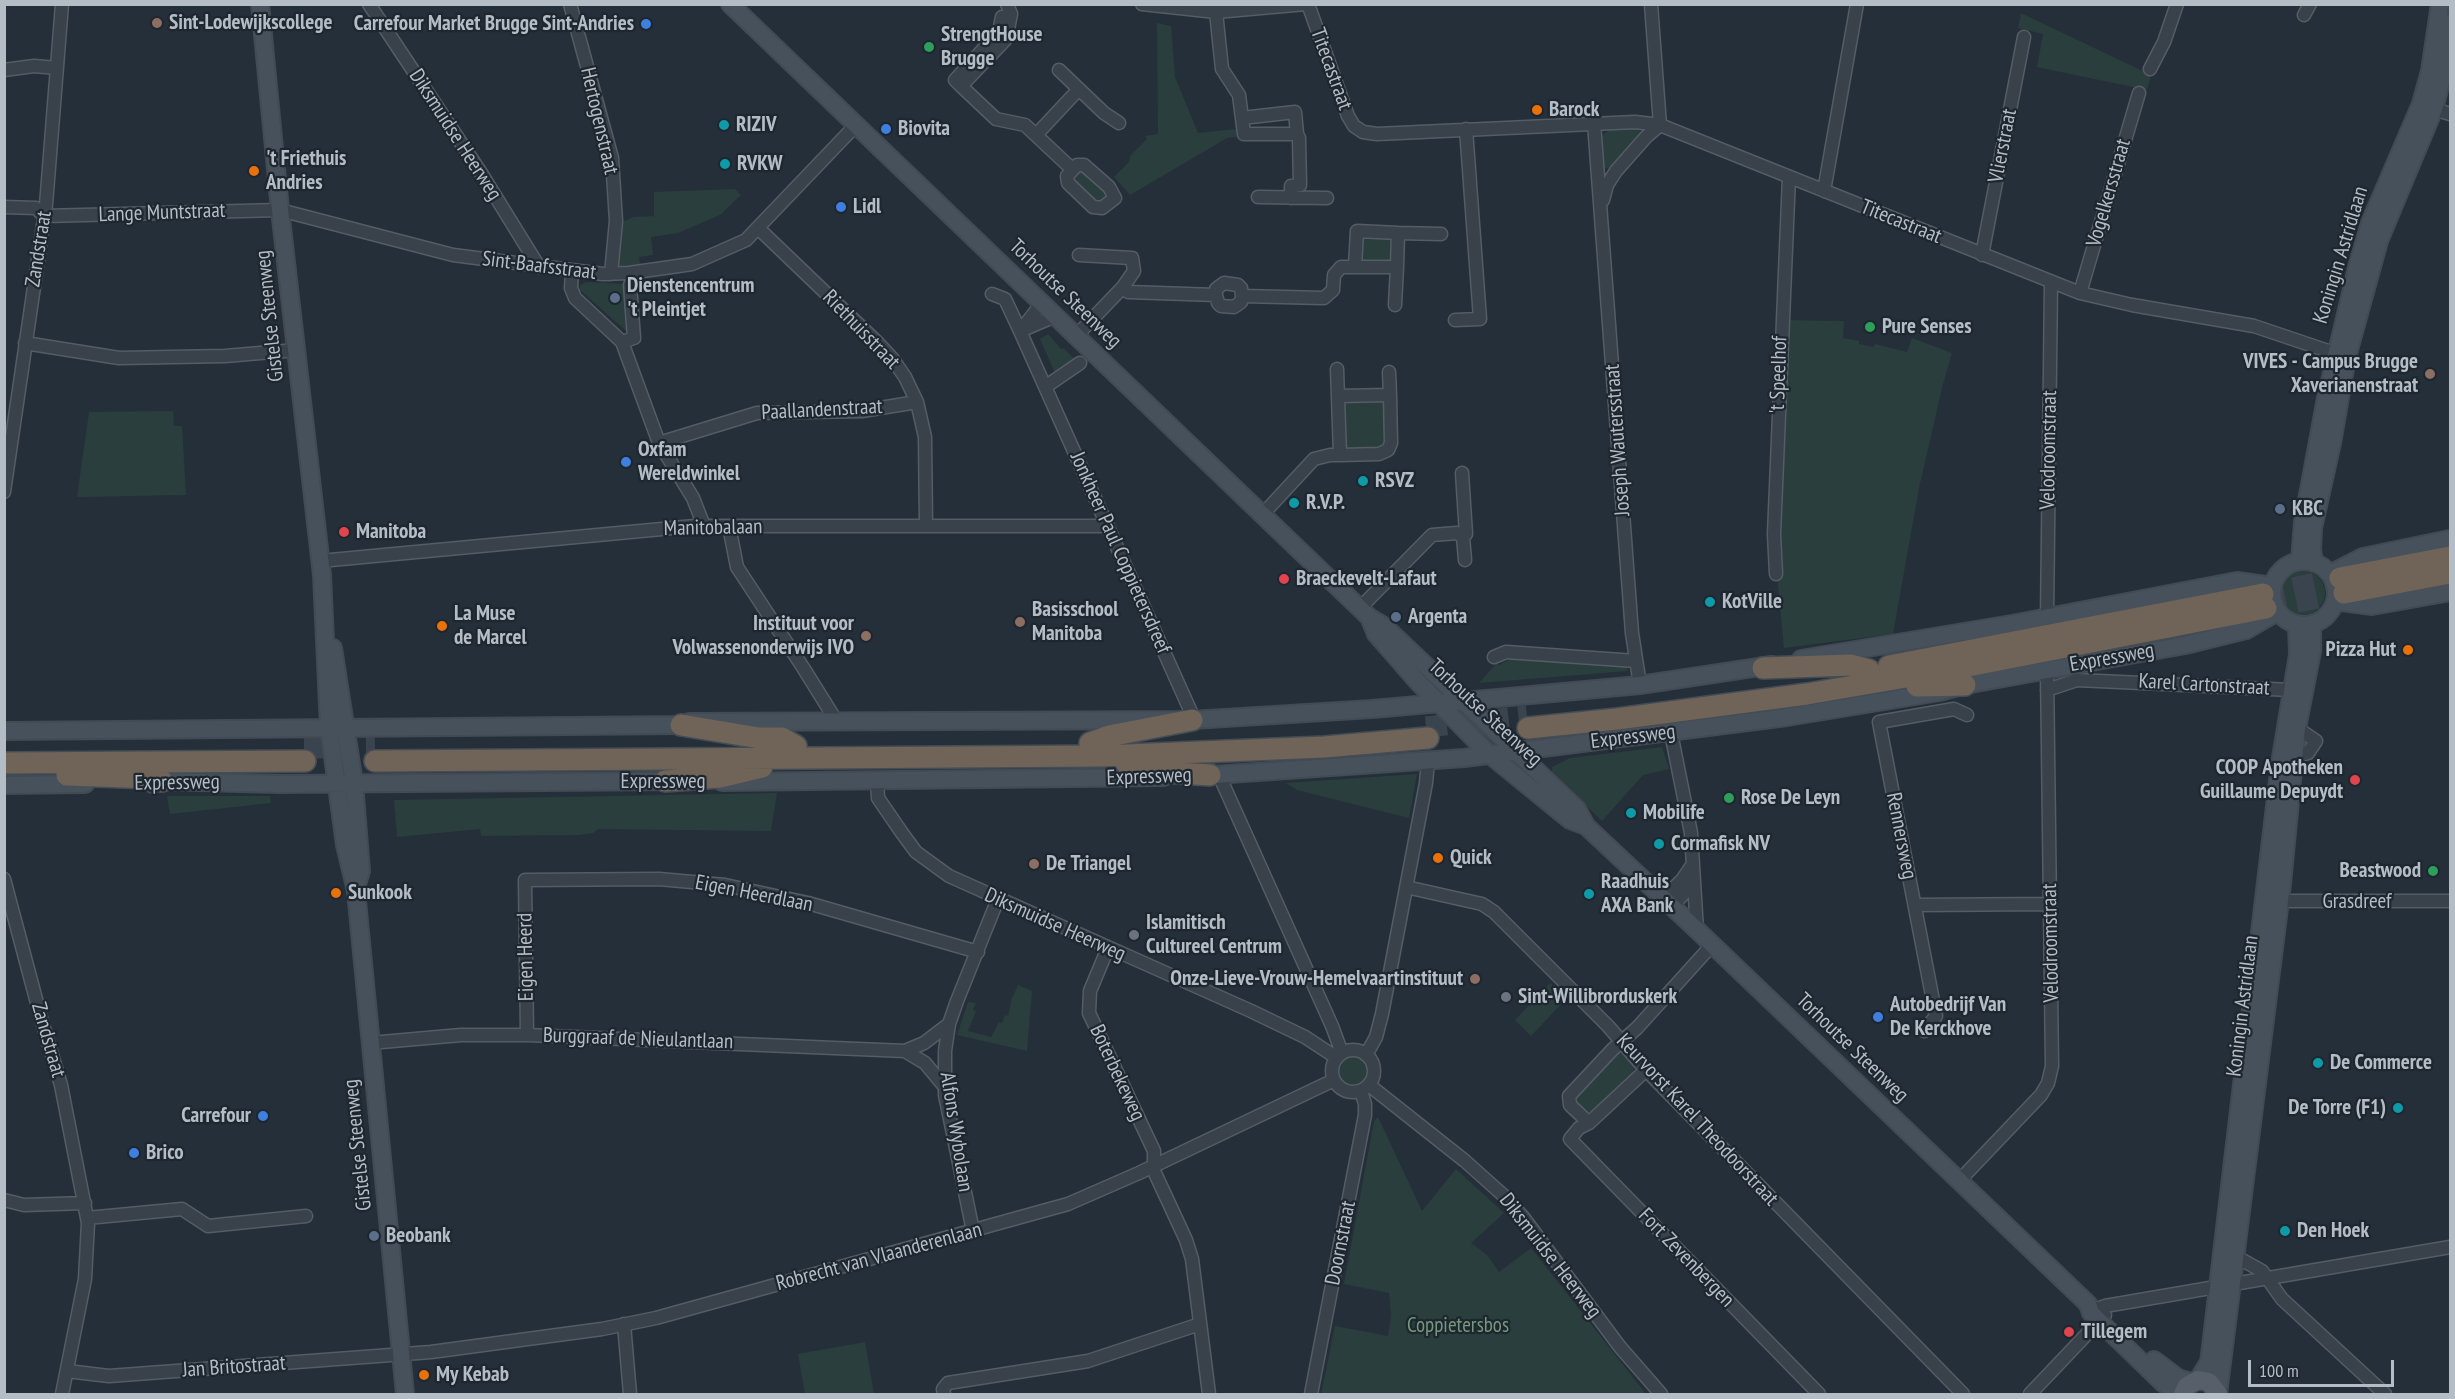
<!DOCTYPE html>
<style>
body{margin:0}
#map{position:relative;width:2455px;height:1399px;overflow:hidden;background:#252f39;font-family:"PT Sans Narrow",sans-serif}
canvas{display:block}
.frame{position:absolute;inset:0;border:6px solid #b4bcc5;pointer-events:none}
.scale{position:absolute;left:2248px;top:1360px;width:146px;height:27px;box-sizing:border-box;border:3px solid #b4bcc5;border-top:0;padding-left:8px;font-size:18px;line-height:21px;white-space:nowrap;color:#b4bcc5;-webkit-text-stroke:4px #1e262f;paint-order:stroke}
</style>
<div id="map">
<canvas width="2455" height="1399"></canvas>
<div class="frame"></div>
<div class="scale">100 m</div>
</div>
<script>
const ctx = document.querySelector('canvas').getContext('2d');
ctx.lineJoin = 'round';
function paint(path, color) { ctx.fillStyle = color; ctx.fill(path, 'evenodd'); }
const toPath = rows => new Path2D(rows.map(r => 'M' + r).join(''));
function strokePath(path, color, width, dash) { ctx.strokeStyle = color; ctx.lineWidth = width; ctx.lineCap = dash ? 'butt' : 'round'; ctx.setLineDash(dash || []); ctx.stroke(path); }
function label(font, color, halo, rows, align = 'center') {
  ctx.font = font + ' "PT Sans Narrow",sans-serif'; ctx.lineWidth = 4.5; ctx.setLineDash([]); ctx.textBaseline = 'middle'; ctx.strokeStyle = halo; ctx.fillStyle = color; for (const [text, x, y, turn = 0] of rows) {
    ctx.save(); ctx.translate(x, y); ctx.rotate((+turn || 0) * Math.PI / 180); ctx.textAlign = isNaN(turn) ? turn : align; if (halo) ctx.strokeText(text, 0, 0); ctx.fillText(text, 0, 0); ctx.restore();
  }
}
const green = toPath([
 [2021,13,2151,75,2147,90,2037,67,2043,34,2018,28],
 [1157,23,1171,26,1175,77,1198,133,1236,129,1237,137,1227,138,1130,195,1114,177,1129,162,1130,156,1147,139,1145,136,1158,134],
 [1636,128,1640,132,1639,136,1611,168,1604,168,1602,135,1611,129],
 [1082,170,1086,172,1107,193,1102,202,1097,203,1074,183,1073,177,1076,172],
 [735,189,741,195,720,215,678,233,651,237,653,255,639,257,640,265,621,267,616,264,620,223,633,217,654,216,654,192],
 [1364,237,1390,238,1392,241,1390,261,1365,262,1362,259,1362,239],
 [586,282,624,284,628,330,625,330,580,290,580,285],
 [1784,320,1844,321,1843,338,1859,341,1859,344,1873,347,1875,344,1907,352,1912,338,1952,353,1943,384,1919,488,1893,634,1784,648,1777,574],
 [1048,334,1061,349,1063,348,1077,361,1056,375,1040,339],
 [1384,400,1387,408,1384,411,1385,437,1388,440,1383,450,1346,449,1343,443,1346,439,1343,404,1345,401],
 [173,411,174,426,182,426,186,495,77,497,89,412],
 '2281 593a22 22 0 1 1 44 0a22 22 0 1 1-44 0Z',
 [1514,657,1620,664,1627,667,1628,671,1479,683,1497,663,1499,665],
 [1662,747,1669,769,1643,775,1602,821,1552,772,1552,767,1570,758],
 [1417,774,1409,818,1297,790,1286,783],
 [777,793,771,831,598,829,593,833,579,835,481,836,480,829,397,837,394,800],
 [167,796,270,796,271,803,170,814],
 [1550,983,1567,998,1531,1036,1515,1020],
 [1018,985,1032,991,1027,1051,957,1035,968,1002,976,1003,973,1010,976,1011,968,1031,991,1037,999,1022,1002,1023,1005,1015,1008,1016,1012,998],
 [1616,1052,1621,1052,1634,1065,1633,1075,1600,1110,1582,1113,1574,1099],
 '1335 1072a18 18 0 1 1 36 0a18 18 0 1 1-36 0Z',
 [1378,1117,1422,1211,1456,1169,1504,1213,1471,1243,1487,1255,1499,1272,1531,1248,1646,1394,1321,1394,1335,1326,1388,1336,1391,1315,1389,1293,1344,1284,1374,1121],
 [865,1342,874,1394,805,1394,798,1354]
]);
const highwayTunnel = toPath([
 [2263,594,2340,578],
 [2266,608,2344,593],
 [1426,727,1527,716],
 [304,748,375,747]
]);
const street = toPath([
 [369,4,481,173,539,267],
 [570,4,612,158,616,221,611,274],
 [1007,4,1011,14,1006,39,961,86,996,119,1025,125,1072,169],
 [1142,4,1216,12,1306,4],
 [1308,4,1348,116,1354,126,1363,132,1377,134,1635,122,1660,125,2080,293,2132,305,2254,326,2343,356],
 [1651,4,1660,125],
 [1216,12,1222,69,1239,95,1244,134,1297,134,1299,138,1300,185,1291,186,1291,198],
 [2304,15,2310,4],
 [2150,69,2164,42,2177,4],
 [4,70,34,66,57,68],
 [1059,70,1104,113,1119,123],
 [961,86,955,80,999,32,1002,17],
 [2428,107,2450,114],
 [1242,118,1295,112,1297,134],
 [1594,123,1632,633,1640,685],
 [1036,135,1079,89],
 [1077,165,1084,165,1109,187,1115,198,1102,208,1093,207,1068,183,1067,176,1077,165],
 [1824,191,1857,4],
 [1258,197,1327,198],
 [1603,200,1607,185,1616,171,1646,137,1660,125],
 [4,207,36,208,44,216,280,210,453,255,603,274,629,273,692,264,746,240,856,125],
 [758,228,878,343,892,358,905,377,917,402,925,437,926,526],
 [1398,233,1441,234],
 [1079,255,1132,258,1134,271,1123,287,1128,292,1216,295,1218,303,1221,306,1234,307,1241,302,1242,296],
 [1982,255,2024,37],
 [572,271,571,288,575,298,622,342,659,443,693,498,704,526],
 [2080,293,2139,93],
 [992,294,1005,299,1020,331,1191,712,1192,720],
 [1216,295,1216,289,1224,283,1238,285,1241,288,1242,296,1324,298,1333,290,1334,275,1341,267,1397,267,1398,233,1357,231,1355,266],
 [1395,305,1397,267],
 [1455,320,1480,319,1466,129],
 [1021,330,1042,303],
 [1020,331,1055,316],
 [1076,336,1123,287],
 [622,342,634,338,630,285],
 [25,343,119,358,225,356,296,350],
 [1389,372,1390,395],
 [1045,387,1080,363],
 [1338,396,1390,395,1391,443,1388,450,1379,454,1340,455],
 [659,443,757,413,862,411,917,402],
 [1462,473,1466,534,1463,537],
 [4,492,46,205,62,4],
 [1263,514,1314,459,1330,455,1340,455,1337,369],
 [729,526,737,567,804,669,837,722],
 [320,561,694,526,1108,526],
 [1776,574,1774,534,1789,177],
 [1360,608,1432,535,1457,533,1463,537,1465,560],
 [2047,617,2051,283],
 [1494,657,1506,652,1636,661],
 [2047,690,2077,680,2291,690],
 [1671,733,1691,833,1697,930],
 [2289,755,2294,757,2308,753,2316,741,2297,728],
 [1219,775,1332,1026,1342,1053],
 [877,781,878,798,902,833,916,852,949,876,1251,1011,1305,1037,1337,1058],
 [4,879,41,1018,61,1085,88,1223,85,1279,62,1394],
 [1406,887,1482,904,1494,912,1608,1026,1646,1070,1963,1394],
 [1663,898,1682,880,1693,864],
 [2272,901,2450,901],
 [1915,905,2050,904],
 [1672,906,1694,883],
 [1108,948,1090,991,1089,1013,1154,1151,1154,1171,1186,1240,1192,1259,1209,1394],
 [1924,1031,1936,1016,1879,722,1954,709,1967,715],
 [527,1035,525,880,659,879,725,885,808,903,978,952],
 [370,1043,461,1035,527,1035,905,1051,924,1043,949,1024],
 '1332 1071a21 21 0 1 1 42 0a21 21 0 1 1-42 0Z',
 [905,1051,925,1063,944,1086],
 [1366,1055,1376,1037,1382,1014,1426,783,1428,761],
 [1646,1070,1589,1123,1579,1128,1570,1139,1819,1394],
 [1369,1085,1465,1161,1503,1195,1523,1217,1620,1347,1661,1394],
 [1589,1123,1570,1105,1569,1096,1613,1049,1637,1028,1712,945],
 [1959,1181,2041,1095,2048,1083,2052,1066,2047,670],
 [4,1200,24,1205,85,1203],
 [87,1218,182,1209,208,1226,306,1216],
 [973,1231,945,1095,945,1051,949,1024,957,1001,998,899],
 [2235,1256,2262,1271,2282,1299,2385,1394],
 [2093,1315,2099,1308,2105,1306,2450,1247],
 [624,1324,630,1394],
 [67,1371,109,1376,431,1352,602,1329,656,1318,1068,1204,1139,1173,1334,1080],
 [944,1394,943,1389,948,1383,1088,1361,1200,1324],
 [1311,1394,1365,1115,1365,1104,1361,1091],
 [2030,1394,2105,1315]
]);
const secondary = toPath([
 [260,4,280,210,322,575,329,727,345,845,356,891,405,1394],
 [730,4,1369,617,1384,626,1577,809,1586,826,1697,930,2088,1304,2091,1313,2099,1321,2163,1383,2179,1394],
 '2272 593a32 32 0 1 1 64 0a32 32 0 1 1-64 0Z',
 [2300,561,2303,522,2326,398,2357,268,2370,223,2421,104,2430,71,2440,4],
 [2314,563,2312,549,2313,528,2332,443,2347,357,2379,241,2434,109,2444,70,2450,23],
 [2330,574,2363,557,2450,539],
 [2335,601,2372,606,2450,592],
 [1370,619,1376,634,1417,681,1489,754,1570,820,1586,826],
 [333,648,354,783,361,871,357,884],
 [1801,659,2012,624,2237,581,2272,586],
 [4,731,681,725,689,722,1192,720,1372,709,1498,698,1640,685,1772,665],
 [1199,776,1464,758,1787,717,1939,692,1965,685,2185,645,2246,630,2277,612],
 [722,782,1164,777],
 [152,784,162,781,280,784,675,781],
 [4,785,85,784],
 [2154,1360,2178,1378,2191,1382],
 [2198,1380,2209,1362,2210,1355,2280,764,2298,655,2297,625],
 [2218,1394,2282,884,2297,728,2312,651,2312,625]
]);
const primary = toPath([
 [2183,1394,2187,1386,2198,1380,2209,1382,2218,1394]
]);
const highway = toPath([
 [2340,578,2450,557],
 [2344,593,2450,573],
 [1889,666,2263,594],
 [1763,668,1850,665,1869,670],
 [1917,686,1965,685],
 [681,725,759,738,782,738,796,746],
 [1528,728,1617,719,1807,694,1953,669,2266,608],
 [1090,743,1109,736,1192,720],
 [375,761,1102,756,1324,747,1428,738],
 [4,763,305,761],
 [1126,763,1162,772,1210,775],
 [67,775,153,778,162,781],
 [665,781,720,777,762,767]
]);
const markers = [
 [157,23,6,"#8d6e63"],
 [646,24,6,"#3f7fe0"],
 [929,47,6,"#2e9e5b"],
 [1537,110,6,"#e8710a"],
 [724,125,6,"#0f9aa8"],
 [886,129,6,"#3f7fe0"],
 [725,164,6,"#0f9aa8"],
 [254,171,6,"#e8710a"],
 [841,207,6,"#3f7fe0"],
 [615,298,6,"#5c6f8a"],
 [1870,327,6,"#2e9e5b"],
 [2430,374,6,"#8d6e63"],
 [626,462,6,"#3f7fe0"],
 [1363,481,6,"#0f9aa8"],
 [1294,503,6,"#0f9aa8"],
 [2280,509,6,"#5c6f8a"],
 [344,532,6,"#e0444e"],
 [1284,579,6,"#e0444e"],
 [1710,602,6,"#0f9aa8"],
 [1396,617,6,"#5c6f8a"],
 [1020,622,6,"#8d6e63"],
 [442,626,6,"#e8710a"],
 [866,636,6,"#8d6e63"],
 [2408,650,6,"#e8710a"],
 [2355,780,6,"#e0444e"],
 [1729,798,6,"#2e9e5b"],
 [1631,813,6,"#0f9aa8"],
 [1659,844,6,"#0f9aa8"],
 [1438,858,6,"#e8710a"],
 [1034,864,6,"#8d6e63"],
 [2433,871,6,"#2e9e5b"],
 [336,893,6,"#e8710a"],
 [1589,894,6,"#0f9aa8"],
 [1134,935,6,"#6b7280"],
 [1475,979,6,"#8d6e63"],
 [1506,997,6,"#6b7280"],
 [1878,1017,6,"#3f7fe0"],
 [2318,1063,6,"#0f9aa8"],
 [2398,1108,6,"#0f9aa8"],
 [263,1116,6,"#3f7fe0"],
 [134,1153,6,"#3f7fe0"],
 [2285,1231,6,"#0f9aa8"],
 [374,1236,6,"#5c6f8a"],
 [2069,1332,6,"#e0444e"],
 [424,1375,6,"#e8710a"]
];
const poiNames = [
 ["Sint-Lodewijkscollege",169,23],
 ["Carrefour Market Brugge Sint-Andries",634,24,"right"],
 ["StrengtHouse",941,35],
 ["Brugge",941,59],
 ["Barock",1549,110],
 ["RIZIV",736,125],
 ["Biovita",898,129],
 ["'t Friethuis",266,159],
 ["Andries",266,183],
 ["RVKW",737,164],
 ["Lidl",853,207],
 ["Dienstencentrum",627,286],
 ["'t Pleintjet",627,310],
 ["Pure Senses",1882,327],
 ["VIVES - Campus Brugge",2418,362,"right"],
 ["Xaverianenstraat",2418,386,"right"],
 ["Oxfam",638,450],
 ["Wereldwinkel",638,474],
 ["RSVZ",1375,481],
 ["R.V.P.",1306,503],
 ["KBC",2292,509],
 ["Manitoba",356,532],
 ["Braeckevelt-Lafaut",1296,579],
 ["KotVille",1722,602],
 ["Basisschool",1032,610],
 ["Manitoba",1032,634],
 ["La Muse",454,614],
 ["de Marcel",454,638],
 ["Argenta",1408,617],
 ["Instituut voor",854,624,"right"],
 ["Volwassenonderwijs IVO",854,648,"right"],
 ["Pizza Hut",2396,650,"right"],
 ["COOP Apotheken",2343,768,"right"],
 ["Guillaume Depuydt",2343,792,"right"],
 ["Rose De Leyn",1741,798],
 ["Mobilife",1643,813],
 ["Cormafisk NV",1671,844],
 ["Quick",1450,858],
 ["De Triangel",1046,864],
 ["Beastwood",2421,871,"right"],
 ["Raadhuis",1601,882],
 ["AXA Bank",1601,906],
 ["Sunkook",348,893],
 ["Islamitisch",1146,923],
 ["Cultureel Centrum",1146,947],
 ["Onze-Lieve-Vrouw-Hemelvaartinstituut",1463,979,"right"],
 ["Sint-Willibrorduskerk",1518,997],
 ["Autobedrijf Van",1890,1005],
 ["De Kerckhove",1890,1029],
 ["De Commerce",2330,1063],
 ["De Torre (F1)",2386,1108,"right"],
 ["Carrefour",251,1116,"right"],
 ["Brico",146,1153],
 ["Den Hoek",2297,1231],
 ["Beobank",386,1236],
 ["Tillegem",2081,1332],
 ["My Kebab",436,1375]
];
const streetNames = [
 ["Titecastraat",1331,69,70],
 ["Hertogenstraat",599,121,77],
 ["Diksmuidse Heerweg",455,135,57],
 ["Vlierstraat",2003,146,-79],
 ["Vogelkersstraat",2109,193,-74],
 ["Lange Muntstraat",162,213,-2],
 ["Titecastraat",1901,222,22],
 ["Zandstraat",39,249,-81],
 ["Koningin Astridlaan",2341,255,-73],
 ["Sint-Baafsstraat",539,266,7],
 ["Torhoutse Steenweg",1065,294,44],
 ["Gistelse Steenweg",270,316,-96],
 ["Riethuisstraat",861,330,46],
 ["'t Speelhof",1779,375,-88],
 ["Paallandenstraat",822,410,-3],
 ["Joseph Wautersstraat",1618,440,-94],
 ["Velodroomstraat",2049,450,-89],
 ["Manitobalaan",713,528,-1],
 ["Jonkheer Paul Coppietersdreef",1120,553,66],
 ["Expressweg",2112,658,-10],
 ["Karel Cartonstraat",2204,685,3],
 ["Torhoutse Steenweg",1485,713,43],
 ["Expressweg",1633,737,-7],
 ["Expressweg",1149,777,-2],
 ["Expressweg",663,782],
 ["Expressweg",177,783,-1],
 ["Rennersweg",1901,836,79],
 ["Eigen Heerdlaan",754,894,11],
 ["Grasdreef",2357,902],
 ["Diksmuidse Heerweg",1055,925,24],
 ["Velodroomstraat",2051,943,-91],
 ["Eigen Heerd",526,957,-91],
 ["Koningin Astridlaan",2243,1006,-83],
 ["Burggraaf de Nieulantlaan",638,1039,2],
 ["Zandstraat",48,1040,74],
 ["Torhoutse Steenweg",1852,1048,44],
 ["Boterbekeweg",1117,1073,65],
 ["Keurvorst Karel Theodoorstraat",1697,1120,47],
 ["Alfons Wybolaan",956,1132,81],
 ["Gistelse Steenweg",358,1145,-96],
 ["Doornstraat",1341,1243,-79],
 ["Diksmuidse Heerweg",1550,1256,52],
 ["Robrecht van Vlaanderenlaan",879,1257,-15],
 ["Fort Zevenbergen",1686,1258,46],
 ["Jan Britostraat",234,1367,-4]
];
const parkNames = [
 ["Coppietersbos",1458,1326]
];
paint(green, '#2a3e3d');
strokePath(highwayTunnel, '#3a444e', 21, [21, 10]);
strokePath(street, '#545c65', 15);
strokePath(secondary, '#424a53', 20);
strokePath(primary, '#424a53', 21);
strokePath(highway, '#444c55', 24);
strokePath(street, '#39414a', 12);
strokePath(secondary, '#47515c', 16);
strokePath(primary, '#57606a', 18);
strokePath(highway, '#6f6457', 21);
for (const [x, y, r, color] of markers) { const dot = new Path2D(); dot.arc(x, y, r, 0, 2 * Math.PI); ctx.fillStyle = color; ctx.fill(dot); strokePath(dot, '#1e262f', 2); }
label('bold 21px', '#b4bcc5', '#1e262f', poiNames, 'left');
label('21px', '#b4bcc5', '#1e262f', streetNames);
label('21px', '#75997b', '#1e262f', parkNames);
</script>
